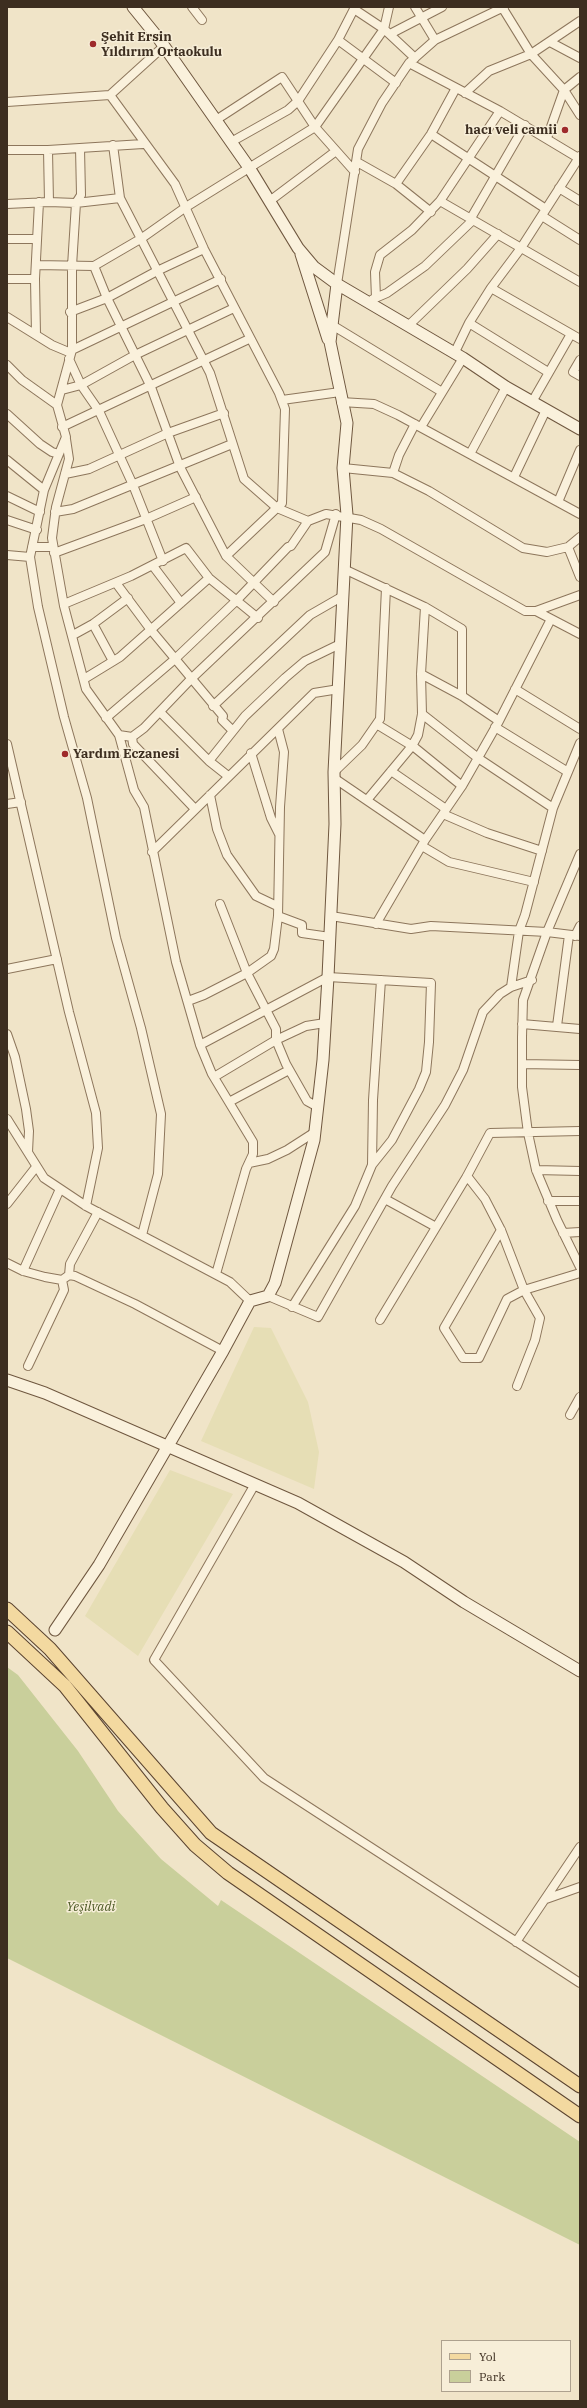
<!DOCTYPE html>
<meta charset="utf-8">
<style>
body{margin:0}
#map{position:relative;width:587px;height:2408px;overflow:hidden;background:#f0e4c8;font-family:"IBM Plex Serif",serif}
canvas{display:block}
.frame{position:absolute;inset:0;border:8px solid #3d2e20;pointer-events:none}
.legend{position:absolute;left:441px;top:2340px;width:130px;height:52px;box-sizing:border-box;background:#f7eed8;border:1px solid #ada18e;margin:0;padding:5px 7px;list-style:none;font-size:12px;color:#3d2e20}
.legend li{display:flex;align-items:center;gap:8px;height:20px}
.legend b{width:20px;border:1px solid #ada18e}
</style>
<div id="map">
<canvas width="587" height="2408"></canvas>
<div class="frame"></div>
<ul class="legend">
<li><b style="height:5px;background:#f3d9a0"></b>Yol</li>
<li><b style="height:11px;background:#c9cf9b"></b>Park</li>
</ul>
</div>
<script>
const ctx = document.querySelector('canvas').getContext('2d');
ctx.lineJoin = 'round';
function paint(path, color) { ctx.fillStyle = color; ctx.fill(path, 'evenodd'); }
const toPath = rows => new Path2D(rows.map(r => 'M' + r).join(''));
function strokePath(path, color, width, dash) { ctx.strokeStyle = color; ctx.lineWidth = width; ctx.lineCap = dash ? 'butt' : 'round'; ctx.setLineDash(dash || []); ctx.stroke(path); }
function label(font, color, halo, rows, align = 'center') {
  ctx.font = font + ' "IBM Plex Serif",serif'; ctx.lineWidth = 3; ctx.setLineDash([]); ctx.textBaseline = 'middle'; ctx.strokeStyle = halo; ctx.fillStyle = color; for (const [text, x, y, turn = 0] of rows) {
    ctx.save(); ctx.translate(x, y); ctx.rotate((+turn || 0) * Math.PI / 180); ctx.textAlign = isNaN(turn) ? turn : align; if (halo) ctx.strokeText(text, 0, 0); ctx.fillText(text, 0, 0); ctx.restore();
  }
}
const farmland = toPath([
 [254,1327,271,1328,308,1402,319,1452,314,1489,201,1441],
 [170,1470,233,1494,138,1656,85,1616]
]);
const green = toPath([
 [7,1667,18,1675,78,1751,118,1811,161,1859,218,1906,221,1900,580,2142,580,2245,7,1958]
]);
const street = toPath([
 [192,7,202,20],
 [415,7,435,40],
 [502,7,531,54,564,90,580,115],
 [354,9,384,29,415,58],
 [390,34,442,7],
 [338,40,396,83],
 [550,42,580,58],
 [409,63,500,111,580,159],
 [465,93,489,71,531,54,580,21],
 [110,95,175,184,204,249,279,393,285,409,282,503,226,556],
 [7,102,110,95,164,46],
 [216,120,282,77,315,127,355,172],
 [431,134,546,209],
 [547,138,564,90,580,77],
 [231,142,288,110,298,101,338,40,355,7],
 [113,145,120,198,210,373,244,479,277,508,308,521,326,514,361,520,381,529,525,611,536,611,580,634],
 [80,148,81,195,76,203,72,266,72,350,57,405,66,437,44,490,30,557,38,607,64,717,87,798,116,938,141,1028,161,1114,158,1174,142,1235],
 [7,150,48,150,143,144],
 [48,150,49,202],
 [357,162,396,184,431,212],
 [396,184,431,134,456,88],
 [559,188,580,201],
 [271,200,336,151],
 [440,201,580,282],
 [7,204,49,202,76,203,120,198],
 [542,216,580,240],
 [471,218,525,125],
 [7,239,36,239],
 [36,265,94,266,142,238,186,207,315,127,384,29,389,7],
 [94,266,107,298,151,387,180,467,226,556,274,602],
 [7,279,35,279],
 [337,284,358,149,382,103,409,63,435,40,504,7],
 [491,288,580,339],
 [376,298,375,272,380,255,412,230,440,201,500,111],
 [373,299,387,293,425,266,473,220],
 [70,312,107,298,157,271,204,249],
 [7,317,52,345,71,353],
 [469,323,548,372],
 [332,325,442,392],
 [408,326,467,269,498,234],
 [36,335,35,279,39,202],
 [72,350,221,279],
 [454,354,469,323,491,288,521,248,580,156],
 [69,359,81,385,99,411,133,485,163,561],
 [580,360,573,372,580,376],
 [7,365,22,380,57,405],
 [62,390,81,385,135,355,234,308],
 [282,400,340,392],
 [341,402,374,404,398,415,580,514],
 [532,402,571,334],
 [7,414,40,444,52,452,59,454],
 [62,427,249,339],
 [421,427,463,358],
 [66,439,69,459,56,507,52,538,64,606,86,689,119,735,134,790,144,807,176,962,200,1045,212,1074,253,1142,253,1154,246,1169,216,1274],
 [470,454,506,387],
 [7,460,44,490],
 [343,468,393,473,429,491,523,548,547,552,568,547,580,537],
 [393,473,399,455,415,424],
 [65,474,89,469,168,433,224,413],
 [514,477,546,410],
 [7,496,40,512],
 [558,502,580,450],
 [55,512,73,509,232,444],
 [7,520,37,530],
 [32,547,53,547],
 [568,547,580,577],
 [54,553,146,519,196,497],
 [7,555,30,557],
 [153,566,181,603],
 [344,569,425,607,462,629,462,696],
 [116,583,151,630,223,716,222,720,233,731],
 [64,604,131,576,186,548,209,578,258,618],
 [536,611,580,595],
 [93,624,113,661],
 [73,635,93,624,128,598],
 [421,674,462,696,499,721],
 [84,679,120,657,209,578],
 [515,689,580,729],
 [213,706,310,615,343,596],
 [160,712,209,761,228,776],
 [422,714,478,758,553,808],
 [106,718,175,659,237,600,288,547,291,546,308,521],
 [378,725,414,747,462,786],
 [495,727,568,772],
 [119,735,132,737,144,728,191,679,325,552,336,514],
 [132,737,133,744,195,809],
 [7,744,69,1012,96,1113,98,1148,86,1206],
 [251,753,271,818,279,834],
 [209,761,245,716,285,678,305,661,340,644],
 [391,771,446,809],
 [334,772,362,745,380,719,386,588],
 [334,778,425,840],
 [210,795,217,829,227,855,256,896,277,906],
 [367,800,412,746,418,735,422,714,421,674,425,607],
 [7,804,21,802],
 [443,814,487,833,542,851],
 [422,846,449,862,534,882],
 [152,852,314,693,339,689],
 [580,854,547,932,523,1000,522,1037,522,1087,528,1133,536,1170,557,1220,580,1267],
 [220,904,247,973,276,1029,276,1040,286,1064,307,1101,318,1107],
 [278,916,302,925,302,933,330,937],
 [331,916,411,929,431,926,547,932,580,936],
 [376,924,425,840,462,786,499,721,551,619],
 [575,936,580,926],
 [7,969,57,959],
 [511,987,519,931,525,915,553,808,580,743],
 [188,1001,204,995,247,973,271,956,274,949,278,916,280,807,284,752,278,729],
 [522,1024,580,1029],
 [557,1026,569,935],
 [7,1034,15,1057,26,1109,29,1131,28,1152],
 [200,1045,328,977,431,983,429,1042,426,1072,419,1089,392,1140,372,1165,355,1206,292,1307],
 [522,1064,580,1065],
 [214,1077,276,1040,306,1026,325,1023],
 [229,1102,289,1070],
 [7,1119,44,1178,86,1206,230,1282,250,1301],
 [249,1163,268,1159,287,1150,315,1132],
 [372,1165,373,1100,381,980],
 [536,1170,580,1171],
 [467,1176,485,1199,501,1230,524,1290,540,1318,535,1340,517,1386],
 [385,1199,436,1227],
 [548,1201,580,1201],
 [7,1204,36,1167],
 [501,1230,444,1328,463,1358,479,1358,507,1299,524,1290,580,1273],
 [563,1233,580,1232],
 [7,1263,23,1271,45,1277,62,1280,69,1275,75,1276,135,1304,223,1351],
 [23,1271,60,1189],
 [69,1275,70,1264,98,1212],
 [268,1296,318,1317,392,1186,445,1105,463,1070,483,1012,500,994,511,987,532,980],
 [380,1320,467,1176,490,1133,580,1131],
 [28,1366,64,1290,62,1280],
 [570,1415,580,1397],
 [255,1484,154,1660,264,1778,580,1983],
 [546,1899,580,1887],
 [516,1942,580,1847]
]);
const secondary = toPath([
 [133,7,159,39,250,169,298,248,314,267,337,284,463,358,506,387,580,429],
 [301,254,328,339],
 [7,1380,45,1393,298,1503,404,1562,464,1602,580,1671],
 [55,1630,99,1565,223,1351,250,1301,268,1296,275,1283,314,1140,323,1060,328,977,335,824,334,772,347,515,343,468,347,423,330,342,337,284]
]);
const primary = toPath([
 [7,1609,50,1649,211,1833,580,2086],
 [7,1632,65,1686,162,1808,195,1845,228,1873,580,2116]
]);
const markers = [
 [93,44,4,"#9e2a2b"],
 [565,130,4,"#9e2a2b"],
 [65,754,4,"#9e2a2b"]
];
const poiNames = [
 ["Şehit Ersin",101,37],
 ["Yıldırım Ortaokulu",101,52],
 ["hacı veli camii",557,130,"right"],
 ["Yardım Eczanesi",73,754]
];
const parkNames = [
 ["Yeşilvadi",91,1907]
];
paint(farmland, '#e6deb5');
paint(green, '#c9cf9b');
strokePath(street, '#8d765c', 10);
strokePath(secondary, '#6f573f', 13);
strokePath(primary, '#5b4430', 15);
strokePath(street, '#faf1dc', 8);
strokePath(secondary, '#faf1dc', 11);
strokePath(primary, '#f3d9a0', 13);
for (const [x, y, r, color] of markers) { const dot = new Path2D(); dot.arc(x, y, r, 0, 2 * Math.PI); ctx.fillStyle = color; ctx.fill(dot); strokePath(dot, '#f7eed8', 1.5); }
label('bold 13px', '#3d2e20', '#f7eed8', poiNames, 'left');
label('italic 13px', '#4d5a26', '#f7eed8', parkNames);
</script>
